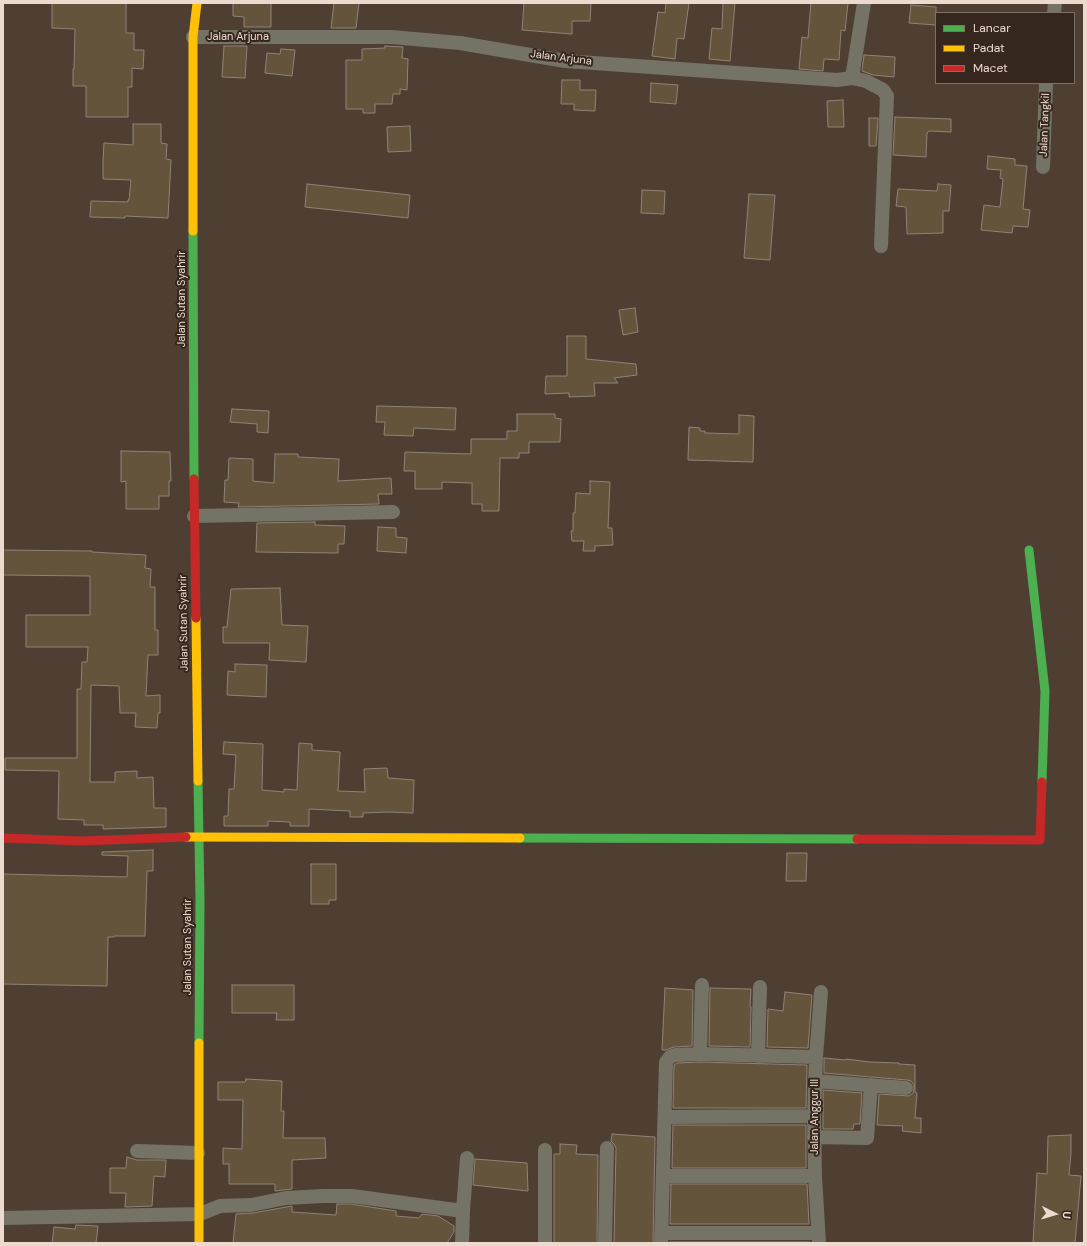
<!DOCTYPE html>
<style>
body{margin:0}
#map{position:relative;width:1087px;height:1246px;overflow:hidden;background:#4f3f33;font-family:"DM Sans",sans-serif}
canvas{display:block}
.frame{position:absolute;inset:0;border:4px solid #eddace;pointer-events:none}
.legend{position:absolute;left:935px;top:12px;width:140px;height:72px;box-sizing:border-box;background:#35271e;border:1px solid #7f6f64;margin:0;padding:5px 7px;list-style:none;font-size:12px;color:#eddace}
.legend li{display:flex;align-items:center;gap:8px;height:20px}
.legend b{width:20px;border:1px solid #7f6f64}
.north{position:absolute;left:1035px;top:1194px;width:40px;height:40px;-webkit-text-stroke:3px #35271e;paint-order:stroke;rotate:95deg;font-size:11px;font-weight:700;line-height:16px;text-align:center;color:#eddace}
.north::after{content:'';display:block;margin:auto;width:14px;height:18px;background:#eddace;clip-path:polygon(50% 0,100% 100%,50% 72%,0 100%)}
</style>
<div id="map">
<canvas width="1087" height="1246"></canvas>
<div class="frame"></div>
<ul class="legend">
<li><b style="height:5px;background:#4caf50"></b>Lancar</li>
<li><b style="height:5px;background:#ffc107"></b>Padat</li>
<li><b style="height:5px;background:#c62828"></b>Macet</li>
</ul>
<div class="north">U</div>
</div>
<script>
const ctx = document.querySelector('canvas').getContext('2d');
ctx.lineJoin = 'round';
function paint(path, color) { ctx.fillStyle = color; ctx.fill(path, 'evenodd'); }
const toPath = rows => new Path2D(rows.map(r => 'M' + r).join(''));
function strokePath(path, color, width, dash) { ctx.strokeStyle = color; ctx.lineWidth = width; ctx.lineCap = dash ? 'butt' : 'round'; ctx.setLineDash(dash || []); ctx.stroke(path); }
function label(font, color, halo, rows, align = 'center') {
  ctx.font = font + ' "DM Sans",sans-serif'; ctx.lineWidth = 4; ctx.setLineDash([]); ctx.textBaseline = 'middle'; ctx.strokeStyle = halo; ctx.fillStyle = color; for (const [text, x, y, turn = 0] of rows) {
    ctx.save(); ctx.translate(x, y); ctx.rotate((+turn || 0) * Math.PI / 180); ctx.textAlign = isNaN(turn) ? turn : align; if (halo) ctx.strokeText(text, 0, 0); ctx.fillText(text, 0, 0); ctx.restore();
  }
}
const building = toPath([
 [52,3,126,3,126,33,134,33,134,50,144,50,143,69,132,68,132,87,128,87,128,117,86,117,86,86,73,86,73,69,74,69,75,29,52,28,52,3],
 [233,3,271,3,271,27,244,27,244,17,233,16,233,3],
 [334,3,359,3,356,28,331,28,334,3],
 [524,3,591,3,590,21,572,21,572,34,522,30,524,3],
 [666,3,689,3,684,39,677,38,675,59,652,56,658,12,665,13,666,3],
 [723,3,735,3,730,61,709,59,712,28,722,29,723,3],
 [811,3,848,3,845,31,841,30,839,60,824,59,823,71,799,69,802,37,808,38,811,3],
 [911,5,936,7,936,25,909,23,911,5],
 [224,46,247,46,245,78,222,77,224,46],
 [385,46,403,47,402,58,408,59,407,90,400,89,400,94,393,94,392,104,375,104,375,113,363,113,363,109,346,109,346,60,362,60,362,49,385,48,385,46],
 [281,49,295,50,292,76,265,73,267,53,280,54,281,49],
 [864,55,895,57,894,77,873,75,862,71,864,55],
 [562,80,580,80,580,90,596,90,595,111,574,110,574,104,561,104,562,80],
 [651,83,678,85,676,104,650,102,651,83],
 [843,100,844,127,828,127,827,101,843,100],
 [895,117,951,119,951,132,929,131,927,133,926,157,893,155,895,117],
 [869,118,878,118,876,146,869,146,869,118],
 [133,124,161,124,161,143,167,144,166,159,171,160,168,218,125,216,125,218,90,217,91,201,128,202,128,200,129,200,131,180,103,179,103,161,104,143,133,145,133,124],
 [410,126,411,151,388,152,387,127,410,126],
 [988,156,1015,159,1015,165,1027,166,1023,209,1030,210,1028,227,1013,226,1012,233,981,230,984,205,1000,207,1003,179,1000,178,1001,170,987,169,988,156],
 [307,184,410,195,408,218,305,207,307,184],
 [938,184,951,185,949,211,943,211,943,233,907,234,906,207,896,206,898,189,937,191,938,184],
 [642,190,665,191,664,214,641,213,642,190],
 [749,194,775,195,770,260,744,258,749,194],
 [635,308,638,332,623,335,619,310,635,308],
 [567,336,586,336,586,359,636,364,637,375,614,378,618,383,594,383,595,396,569,397,569,393,545,394,546,376,567,376,567,336],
 [377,406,456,408,455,430,414,428,413,436,384,435,385,422,376,422,377,406],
 [232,409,269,411,268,433,257,432,257,424,230,422,232,409],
 [517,414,555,414,555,418,561,419,560,442,529,442,529,453,519,453,519,458,500,458,499,511,482,511,482,504,472,504,472,483,442,482,442,489,415,489,415,471,404,471,405,452,471,454,471,439,507,439,507,431,517,431,517,414],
 [739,415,754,416,753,462,688,460,689,427,700,428,700,431,705,431,705,433,739,434,739,415],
 [121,451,170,452,171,481,169,481,169,496,159,496,159,509,126,509,126,481,121,482,121,451],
 [275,454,298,454,298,457,339,459,338,481,391,478,392,494,378,494,379,504,238,507,239,503,224,502,225,480,228,480,229,458,253,459,253,481,274,483,275,454],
 [590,481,610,482,608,528,612,528,613,545,595,546,595,551,583,551,584,541,572,541,571,531,573,531,573,513,575,513,576,493,590,494,590,481],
 [315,522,315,525,345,526,344,544,338,544,338,553,256,552,257,523,315,522],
 [378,527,396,528,396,537,407,538,406,553,377,551,378,527],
 [3,550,92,551,92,552,146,555,145,568,151,569,150,587,155,587,155,630,158,630,158,655,148,655,146,696,160,695,160,713,158,713,157,728,135,727,136,713,120,713,119,686,91,685,90,782,115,782,115,772,137,771,137,778,153,777,154,808,166,808,166,827,103,829,103,825,84,825,84,820,58,819,59,771,5,770,5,758,77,758,77,689,81,689,82,662,87,662,88,647,26,647,26,615,90,615,90,576,3,575,3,550],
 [280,588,282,625,308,626,306,662,269,660,270,643,223,643,223,627,227,627,231,589,280,588],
 [235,664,267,665,266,697,227,695,228,671,235,672,235,664],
 [224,742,263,744,262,790,284,792,284,789,297,790,299,743,312,744,312,750,340,752,338,791,365,792,364,769,387,768,388,778,414,780,413,813,389,812,363,813,363,817,350,817,350,811,309,809,309,826,290,826,290,822,268,821,268,826,224,826,224,816,228,816,229,789,234,789,236,755,223,754,224,742],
 [153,850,153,871,147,871,145,936,114,936,114,937,108,937,107,986,3,984,3,874,127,877,128,856,102,855,102,852,153,850],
 [787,853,807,853,806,881,786,881,787,853],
 [311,864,336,864,336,900,329,900,329,904,311,904,311,864],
 [232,985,294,985,294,1020,276,1020,277,1013,232,1013,232,985],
 [665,988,693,990,692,1046,674,1047,666,1050,662,1050,665,988],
 [710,988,751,989,750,1007,751,1007,750,1047,709,1046,710,988],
 [785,992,812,995,808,1048,767,1047,768,1009,783,1011,785,992],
 [824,1058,846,1060,846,1059,870,1062,899,1063,899,1064,915,1065,915,1092,917,1093,915,1118,921,1118,921,1133,902,1131,903,1126,877,1125,879,1094,909,1096,913,1093,914,1089,914,1085,911,1081,907,1080,824,1073,824,1058],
 [700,1062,807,1065,806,1108,673,1108,674,1065,677,1063,700,1062],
 [246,1079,282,1081,281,1111,284,1111,283,1138,325,1138,326,1158,292,1160,292,1189,275,1191,275,1184,229,1184,229,1164,223,1164,223,1148,242,1149,243,1100,218,1100,218,1082,245,1082,246,1079],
 [823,1090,862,1093,860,1124,854,1124,853,1129,823,1129,823,1090],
 [673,1125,806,1125,806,1168,672,1168,673,1125],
 [612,1134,655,1137,653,1243,614,1243,616,1148,614,1144,611,1141,612,1134],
 [1071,1135,1071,1153,1069,1175,1081,1176,1075,1243,1033,1243,1037,1173,1047,1174,1048,1136,1071,1135],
 [560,1144,577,1145,576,1154,598,1155,597,1243,554,1243,554,1154,560,1154,560,1144],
 [127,1157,137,1160,166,1160,165,1177,154,1176,152,1206,125,1207,126,1193,110,1193,110,1168,126,1168,127,1157],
 [475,1159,527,1163,528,1191,473,1185,475,1159],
 [671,1184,807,1184,809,1224,670,1224,671,1184],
 [337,1204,351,1204,396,1211,396,1216,419,1218,422,1214,438,1216,454,1226,454,1232,447,1243,233,1243,236,1214,253,1213,292,1206,292,1212,336,1215,337,1204],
 [76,1225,98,1226,96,1243,52,1243,54,1227,75,1229,76,1225],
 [670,1242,810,1242,810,1243,670,1243,670,1242]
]);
const street = toPath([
 [1054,13,1055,3],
 [193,37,391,37,460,43,565,61,837,80,852,78,866,81,883,90,887,96,881,246],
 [852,78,864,3],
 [1043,167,1046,83],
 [194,516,393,512],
 [700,1054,702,985],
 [758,1056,760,987],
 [815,1081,906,1088],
 [665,1117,814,1116],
 [814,1137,867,1138,871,1085],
 [137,1151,198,1153],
 [663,1176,815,1176],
 [3,1218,200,1214,220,1206,251,1205,286,1198,323,1196,352,1196,463,1211],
 [661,1233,817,1233],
 [462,1243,463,1211,467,1158],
 [545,1243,545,1150],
 [605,1243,607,1148],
 [661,1243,666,1062,670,1057,675,1055,700,1054,816,1057],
 [819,1243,815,1176,814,1116,816,1057,821,992]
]);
const fast = toPath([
 [193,231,194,479],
 [1029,550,1045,691,1042,782],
 [198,781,200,900,199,1043],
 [520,838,857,839]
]);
const slow = toPath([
 [193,231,193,37,197,3],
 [196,618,198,781],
 [186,837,520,838],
 [199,1043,199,1243]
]);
const jam = toPath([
 [194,479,196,618],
 [3,838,82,841,186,837],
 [857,839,1040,840,1042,782]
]);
const streetNames = [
 ["Jalan Arjuna",238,37],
 ["Jalan Arjuna",561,58,7],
 ["Jalan Tangkil",1045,125,-88],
 ["Jalan Sutan Syahrir",182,299,-90],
 ["Jalan Sutan Syahrir",184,623,-91],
 ["Jalan Sutan Syahrir",188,947,-90],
 ["Jalan Anggur III",815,1117,-90]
];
paint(building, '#65543c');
strokePath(building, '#8f8377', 1);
strokePath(street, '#747366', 14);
strokePath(fast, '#4caf50', 9);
strokePath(slow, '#ffc107', 9);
strokePath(jam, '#c62828', 9);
label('11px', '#eddace', '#35271e', streetNames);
</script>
